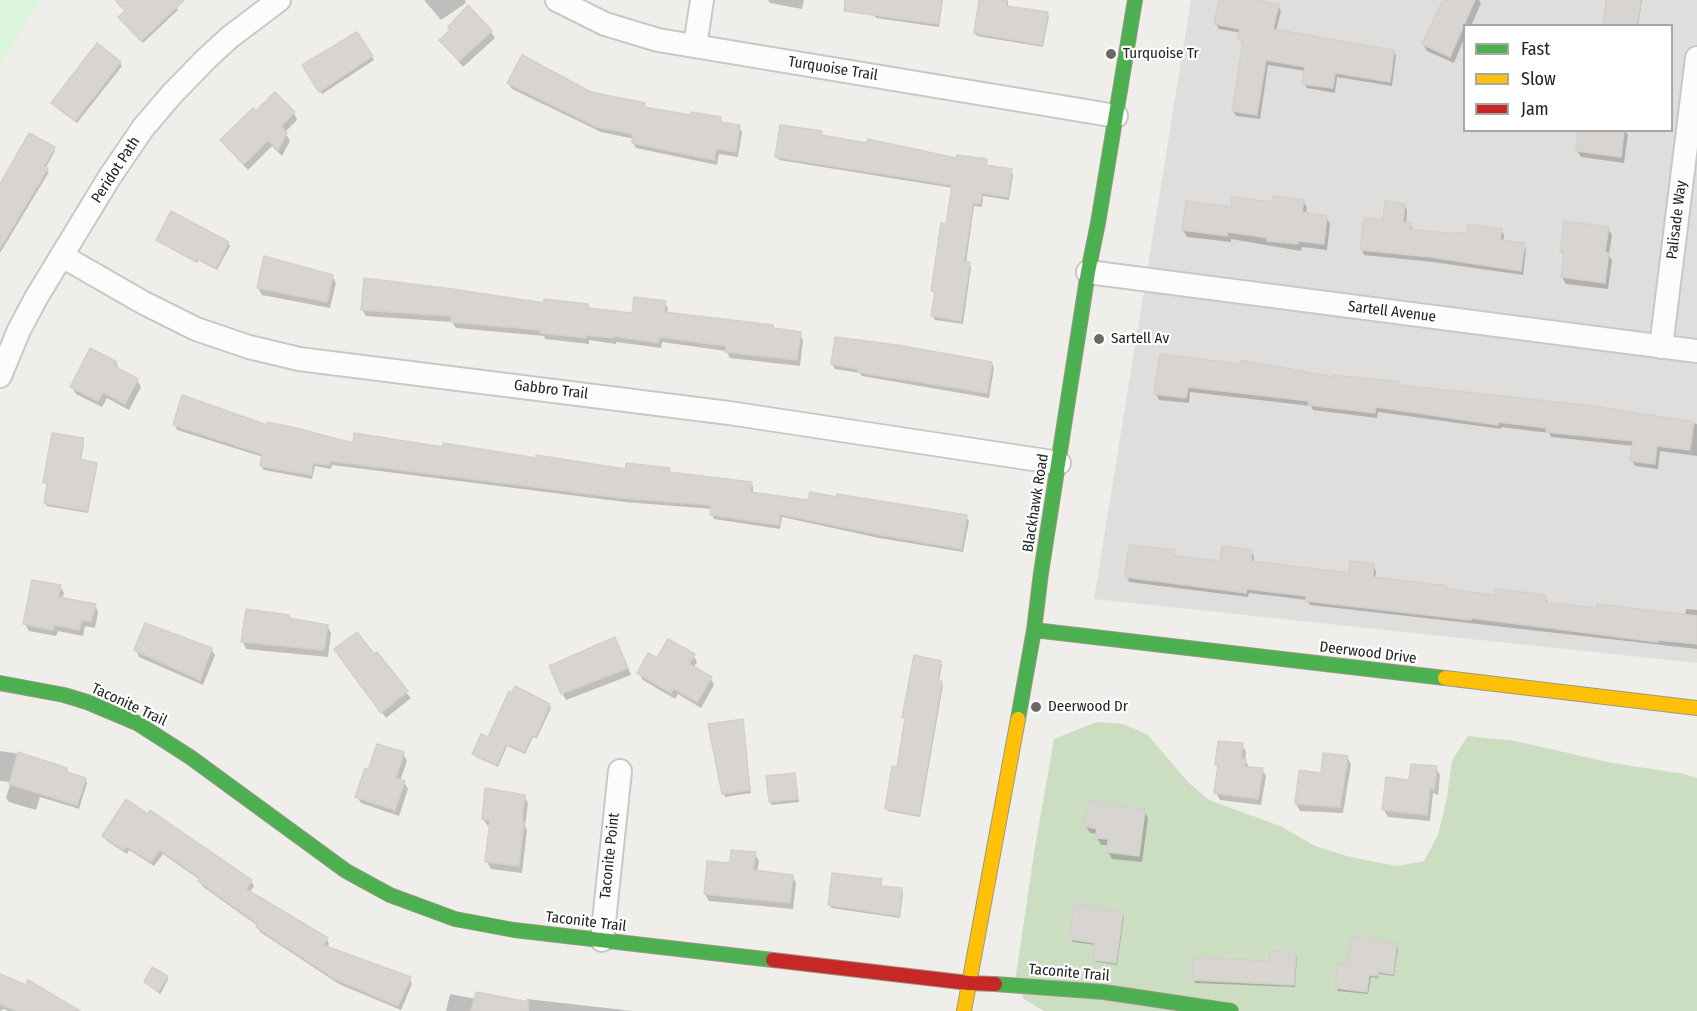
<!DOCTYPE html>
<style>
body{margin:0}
#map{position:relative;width:1697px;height:1011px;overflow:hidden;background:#f0eeeb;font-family:"Fira Sans Condensed",sans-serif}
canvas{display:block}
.legend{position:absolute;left:1463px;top:24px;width:210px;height:108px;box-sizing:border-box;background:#fff;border:2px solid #a7a7a7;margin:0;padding:8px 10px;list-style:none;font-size:18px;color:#222}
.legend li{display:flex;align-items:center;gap:12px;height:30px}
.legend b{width:30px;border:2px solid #a7a7a7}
</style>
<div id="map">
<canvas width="1697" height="1011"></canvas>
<ul class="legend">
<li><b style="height:8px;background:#4caf50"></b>Fast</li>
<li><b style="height:8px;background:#ffc107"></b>Slow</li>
<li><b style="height:8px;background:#c62828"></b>Jam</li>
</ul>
</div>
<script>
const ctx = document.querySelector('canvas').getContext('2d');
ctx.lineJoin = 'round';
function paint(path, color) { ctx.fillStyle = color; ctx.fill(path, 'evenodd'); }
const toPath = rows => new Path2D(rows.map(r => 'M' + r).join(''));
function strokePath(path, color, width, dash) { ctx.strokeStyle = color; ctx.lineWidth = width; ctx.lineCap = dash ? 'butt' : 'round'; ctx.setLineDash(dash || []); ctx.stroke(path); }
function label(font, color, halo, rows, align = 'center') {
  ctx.font = font + ' "Fira Sans Condensed",sans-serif'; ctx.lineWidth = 4.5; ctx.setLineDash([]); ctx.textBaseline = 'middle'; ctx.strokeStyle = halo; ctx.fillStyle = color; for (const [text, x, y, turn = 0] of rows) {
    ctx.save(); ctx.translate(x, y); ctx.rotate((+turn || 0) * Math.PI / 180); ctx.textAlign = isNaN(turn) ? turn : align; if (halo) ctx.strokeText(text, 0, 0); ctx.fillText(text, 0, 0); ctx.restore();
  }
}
const residential = toPath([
 [1191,0,1697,0,1697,663,1094,599],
 [1464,26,1672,26,1672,130,1464,130]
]);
const forest = toPath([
 [1096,722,1123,724,1148,735,1188,782,1209,800,1280,826,1315,846,1350,857,1397,866,1424,861,1438,835,1447,798,1452,760,1468,736,1515,741,1612,763,1684,774,1697,778,1697,1011,1044,1011,1024,999,1016,975,1034,853,1054,739]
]);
const park = toPath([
 [0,0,40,0,0,65]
]);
const shadow = toPath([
 [126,0,180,0,175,5,178,10,143,43,122,20,126,11],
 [424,0,465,0,466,3,441,20],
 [768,0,804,0,802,9,770,3],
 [877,0,943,0,939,27,876,18,874,15],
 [981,0,1008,0,1008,7,1047,14,1049,16,1043,47,977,36,975,33],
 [1221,0,1251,0,1278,6,1281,11,1276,31,1393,51,1396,56,1392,86,1337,77,1335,93,1307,88,1304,83,1306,71,1268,65,1260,119,1236,116,1233,111,1243,44,1240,39,1241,33,1219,29,1216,24],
 [1445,0,1479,0,1481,3,1471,26,1464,26,1464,39,1454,63,1427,51,1423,44],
 [1608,0,1642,0,1638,26,1604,26],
 [451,31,491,32,495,38,463,67,441,40],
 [356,34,374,60,322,94,304,66],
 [120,63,122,66,77,123,54,106,53,103],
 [508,83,644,104,646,108,692,117,720,118,723,125,739,127,742,132,738,157,719,154,717,165,636,148,633,143,634,139,601,132,512,89],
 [255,113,294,113,297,120,285,132,290,141,282,156,272,146,248,170,226,147,222,140],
 [1580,130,1625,130,1628,135,1624,163,1581,157,1577,151],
 [821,133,823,137,958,160,986,160,988,167,1011,171,1013,175,1009,200,983,196,982,207,974,206,966,263,969,264,971,267,963,324,935,320,932,316,935,295,932,291,947,226,953,188,779,160,777,156],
 [54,149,55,151,45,169,49,172,0,253,0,186],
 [1303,201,1307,208,1306,214,1326,217,1330,224,1327,250,1302,247,1301,251,1231,239,1231,242,1187,237,1183,230,1232,208],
 [1404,205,1407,210,1406,224,1410,225,1413,229,1468,236,1501,230,1504,235,1503,242,1524,245,1526,250,1523,275,1433,262,1364,255,1362,250,1384,222],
 [1608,228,1612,235,1609,255,1612,261,1608,289,1566,284,1562,277,1565,258,1561,251],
 [157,240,228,243,230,246,217,270,198,260,197,263,159,242],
 [332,276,336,283,330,308,262,295,258,288],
 [665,302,668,309,667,314,773,326,775,330,800,333,803,340,800,366,730,358,726,351,662,342,661,348,616,342,616,344,589,340,589,344,545,339,544,336,456,328,452,322,366,316,362,310,588,306,590,310,633,315],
 [1161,356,1334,378,1399,384,1401,387,1594,407,1697,424,1697,456,1660,451,1658,469,1635,466,1632,461,1634,446,1551,437,1549,433,1501,427,1501,429,1378,412,1377,418,1313,410,1311,406,1190,392,1189,403,1159,400,1156,394],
 [116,363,120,371,137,380,141,387,129,410,107,398,102,407,76,394,72,387],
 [992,363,994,368,989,398,862,376,860,373,835,369,832,364],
 [175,425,268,427,354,445,444,449,626,471,669,470,671,474,751,483,753,487,753,494,809,502,966,517,969,521,963,552,879,538,782,517,780,529,714,519,712,515,712,509,625,502,332,465,331,469,315,466,312,479,264,470,261,466,263,457,177,430],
 [83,440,84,443,81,461,96,464,97,467,88,513,47,506,45,503,49,486,45,482],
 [1251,551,1254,556,1253,563,1350,574,1373,566,1376,571,1375,579,1446,587,1448,591,1497,597,1545,596,1548,604,1685,616,1686,609,1697,610,1697,649,1310,605,1307,600,1249,593,1248,597,1129,582,1127,577,1174,552,1176,556,1221,563],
 [60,587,64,593,62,599,95,605,98,612,95,628,85,626,83,636,58,631,56,636,29,631,25,624],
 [288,616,290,620,327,626,331,633,328,657,246,649,243,642],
 [618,645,631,675,566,700,562,693],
 [211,649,215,655,203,685,139,657,136,650],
 [693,655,697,662,693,669,711,679,714,685,701,708,678,694,675,699,643,680,639,673,658,660],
 [340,656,374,656,411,698,386,718],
 [940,662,942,665,939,682,943,685,920,817,888,811,887,809,898,768,905,720,904,717],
 [549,705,551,708,537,738,533,737,525,754,507,746,498,767,476,757,474,754],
 [742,720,751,793,725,797,724,794],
 [1242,745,1246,752,1245,760,1250,769,1262,770,1266,776,1261,805,1220,800,1216,793,1219,769,1217,764],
 [0,751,20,754,66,769,69,773,85,779,87,783,79,809,40,797,36,810,9,802,6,798,11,782,0,781],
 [403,754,407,761,400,781,404,782,408,789,399,816,361,803,357,797,369,771],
 [1347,757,1351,764,1343,813,1300,811,1296,804,1322,775],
 [1436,768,1440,775,1438,795,1433,793,1430,821,1388,817,1384,810,1410,781],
 [794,775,799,802,772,805,770,802],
 [524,796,528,803,525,826,527,830,522,873,491,869,487,862,491,826,487,825,483,819],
 [127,801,251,881,254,886,249,893,327,939,329,944,327,948,410,979,412,984,401,1010,339,984,260,932,258,926,202,886,200,880,163,854,154,866,129,850,127,854,107,841,104,836],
 [1144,811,1148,818,1142,862,1112,859,1108,852,1109,845,1101,845,1097,838,1098,834,1090,833,1086,826],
 [755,854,759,861,757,872,792,876,796,883,793,909,709,901,705,894,731,865],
 [881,880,882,887,901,890,903,893,900,918,831,908,830,905],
 [1122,914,1124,917,1117,965,1096,962,1094,959,1096,945,1073,942,1071,939],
 [1396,945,1398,948,1394,976,1379,974,1379,978,1371,977,1368,994,1338,991,1337,988,1349,966],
 [1295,955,1297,957,1295,987,1195,983,1194,980,1270,963],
 [0,975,78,1011,8,1011,4,1009,0,1011],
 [167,977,168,980,160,994,145,982],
 [450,994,476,999,527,1003,527,999,633,1011,446,1011]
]);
const building = toPath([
 [115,0,184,0,141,41,118,17,125,11,115,0],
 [845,0,942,0,938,24,844,11,845,0],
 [979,0,1007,0,1006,6,1048,12,1042,45,974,33,979,0],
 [1219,0,1258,0,1279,4,1273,29,1394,50,1390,82,1335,73,1333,88,1302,84,1305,67,1266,60,1257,115,1232,111,1243,41,1238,39,1240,29,1214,24,1219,0],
 [1443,0,1475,0,1450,57,1422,44,1443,0],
 [1606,0,1641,0,1637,26,1603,26,1606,0],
 [468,5,492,31,459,61,439,40,450,30,448,27,468,5],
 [357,32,373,56,319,92,302,65,357,32],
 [97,43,121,62,75,121,51,103,97,43],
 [522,55,591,92,645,103,644,107,691,115,691,112,721,117,720,122,740,125,736,152,716,149,714,160,632,143,633,134,597,127,507,83,522,55],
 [275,92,295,112,281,126,287,133,278,150,268,140,244,164,220,140,253,108,256,111,275,92],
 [780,125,822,131,821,135,867,143,868,139,956,158,957,155,987,159,986,165,1012,169,1008,197,982,193,980,204,973,203,964,261,970,262,961,321,931,316,935,292,931,291,941,223,946,224,952,185,775,157,780,125],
 [1578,130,1624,130,1621,157,1576,151,1578,130],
 [29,133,55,147,44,166,48,168,0,248,0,184,29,133],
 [1273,196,1304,200,1302,212,1327,216,1324,244,1298,241,1298,244,1267,241,1268,238,1228,232,1227,236,1182,230,1186,201,1231,207,1232,197,1272,202,1273,196],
 [1385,201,1405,204,1403,222,1411,223,1410,229,1454,234,1454,232,1467,234,1468,224,1502,229,1500,240,1525,243,1521,271,1430,257,1360,250,1364,218,1383,220,1385,201],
 [171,211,229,242,216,268,197,258,195,261,156,240,171,211],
 [1564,221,1609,227,1605,252,1609,253,1605,283,1561,277,1564,252,1560,251,1564,221],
 [264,256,333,275,327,302,257,288,264,256],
 [364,278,452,289,544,303,544,299,588,304,588,308,632,313,634,297,666,301,664,312,773,325,773,328,801,332,797,360,725,352,726,346,659,337,658,343,613,336,613,338,586,335,586,338,540,333,540,330,451,322,451,316,361,310,364,278],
 [835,337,897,345,992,362,987,393,857,372,858,369,831,364,835,337],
 [90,348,117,362,114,366,138,379,125,404,103,392,98,401,70,387,90,348],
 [1160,354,1240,364,1241,360,1333,377,1333,375,1400,382,1399,385,1594,406,1694,422,1690,450,1657,446,1655,464,1630,461,1633,441,1546,432,1547,428,1498,422,1498,425,1376,407,1375,413,1308,405,1309,401,1188,387,1186,398,1154,394,1160,354],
 [182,395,267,425,267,422,296,428,353,443,354,433,443,447,443,443,536,458,536,455,625,469,626,463,670,468,669,472,752,482,750,492,808,500,810,492,837,497,837,494,967,515,961,549,876,534,780,514,779,525,710,515,711,505,621,498,330,461,329,465,313,463,311,475,260,466,262,454,173,425,182,395],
 [52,433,84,438,80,459,97,463,87,511,44,503,47,484,43,482,52,433],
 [1129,545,1175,550,1174,556,1220,561,1222,546,1252,550,1251,561,1349,573,1350,561,1374,564,1373,577,1447,586,1447,589,1495,595,1496,589,1546,595,1545,602,1597,608,1597,604,1697,616,1697,644,1658,640,1658,642,1471,618,1471,620,1306,601,1306,596,1247,589,1246,593,1125,577,1129,545],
 [32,580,61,585,58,597,96,604,91,622,82,620,79,630,54,625,53,630,23,624,32,580],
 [246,609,289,615,289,618,328,625,324,650,241,642,246,609],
 [145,623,212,648,200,680,134,650,145,623],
 [357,632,374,654,377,652,408,691,381,713,334,649,357,632],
 [615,637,628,668,561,694,549,666,615,637],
 [668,639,695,654,689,664,712,677,697,702,673,688,671,693,637,673,648,653,657,658,668,639],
 [914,655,941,661,938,680,942,681,919,815,885,809,892,766,897,767,905,718,902,718,914,655],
 [515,686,550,704,536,736,532,735,524,752,506,744,497,765,472,754,481,734,488,737,509,691,512,692,515,686],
 [743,719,750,790,722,794,708,724,743,719],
 [1218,741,1243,743,1241,759,1246,759,1244,767,1263,768,1258,799,1214,793,1218,765,1215,765,1218,741],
 [377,744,404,752,396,778,405,781,395,810,355,797,365,768,368,770,377,744],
 [18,752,67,768,66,772,86,778,77,805,9,784,18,752],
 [1323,753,1348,756,1340,807,1295,804,1299,770,1321,773,1323,753],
 [1411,764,1437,766,1434,790,1430,787,1427,815,1382,810,1386,777,1409,780,1411,764],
 [795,773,798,799,769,802,766,776,795,773],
 [485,788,525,795,522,820,524,822,519,866,485,862,490,820,482,819,485,788],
 [126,799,148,814,150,810,252,880,246,889,328,938,323,945,411,977,398,1006,335,979,256,927,258,924,198,881,200,878,160,850,151,862,126,846,124,850,102,836,126,799],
 [1089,801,1145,810,1139,856,1107,852,1108,839,1095,838,1097,829,1084,826,1089,801],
 [731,850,756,852,753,870,793,875,790,903,704,894,707,861,730,863,731,850],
 [832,873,882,879,881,886,902,888,899,916,828,905,832,873],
 [1074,903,1123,913,1116,963,1093,960,1095,943,1069,939,1074,903],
 [1352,937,1397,943,1393,974,1378,972,1378,976,1369,975,1367,992,1335,988,1338,964,1347,965,1352,937],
 [1270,951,1296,953,1294,985,1192,980,1193,957,1269,961,1270,951],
 [152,967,168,976,158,992,144,982,152,967],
 [0,974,26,985,28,980,80,1011,16,1011,0,1004,0,974],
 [476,992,529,1002,528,1011,471,1011,476,992]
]);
const street = toPath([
 [557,0,605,24,658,40,1116,116],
 [695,46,702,0],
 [62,256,144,303,196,329,249,347,299,359,729,413,1059,463],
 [1088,272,1697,351],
 [1661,347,1697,58],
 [0,376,19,330,36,298,109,178,143,128,172,94,207,58,230,37,279,0],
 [602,940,620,771]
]);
const fast = toPath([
 [1034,630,1445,678],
 [0,683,64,695,87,702,137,723,190,757,346,871,390,895,455,919,514,930,773,960],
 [1018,719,1034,630,1041,573,1088,272,1098,223,1135,0],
 [995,984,1104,992,1231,1011]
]);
const slow = toPath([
 [1445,678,1697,708],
 [964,1011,1018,719]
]);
const jam = toPath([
 [773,960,969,983,995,984]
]);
const markers = [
 [1111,54,6,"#6a6968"],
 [1099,339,6,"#6a6968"],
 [1036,707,6,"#6a6968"]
];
const poiNames = [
 ["Turquoise Tr",1123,54],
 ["Sartell Av",1111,339],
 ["Deerwood Dr",1048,707]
];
const streetNames = [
 ["Turquoise Trail",833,69,9],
 ["Peridot Path",116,170,-57],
 ["Palisade Way",1677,220,-83],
 ["Sartell Avenue",1392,312,7],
 ["Gabbro Trail",551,390,7],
 ["Blackhawk Road",1036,503,-81],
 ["Deerwood Drive",1368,653,7],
 ["Taconite Trail",129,705,25],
 ["Taconite Point",610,856,-84],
 ["Taconite Trail",586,922,7],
 ["Taconite Trail",1069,973,5]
];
paint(residential, '#dfdedc');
paint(forest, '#cbdec1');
paint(park, '#daf5da');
paint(shadow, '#0003');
paint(building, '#d7d4d2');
strokePath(building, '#d3d0cc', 1.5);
strokePath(street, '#c9c8c7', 26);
strokePath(fast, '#999a82', 16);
strokePath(slow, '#999a82', 16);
strokePath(jam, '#999a82', 16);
strokePath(street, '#fdfcfc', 22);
strokePath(fast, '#4caf50', 14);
strokePath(slow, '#ffc107', 14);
strokePath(jam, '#c62828', 14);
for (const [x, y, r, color] of markers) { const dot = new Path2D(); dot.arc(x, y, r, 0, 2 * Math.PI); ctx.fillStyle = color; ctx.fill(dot); strokePath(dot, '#fff', 2); }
label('15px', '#222', '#fff', poiNames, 'left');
label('15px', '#222', '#fff', streetNames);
</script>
